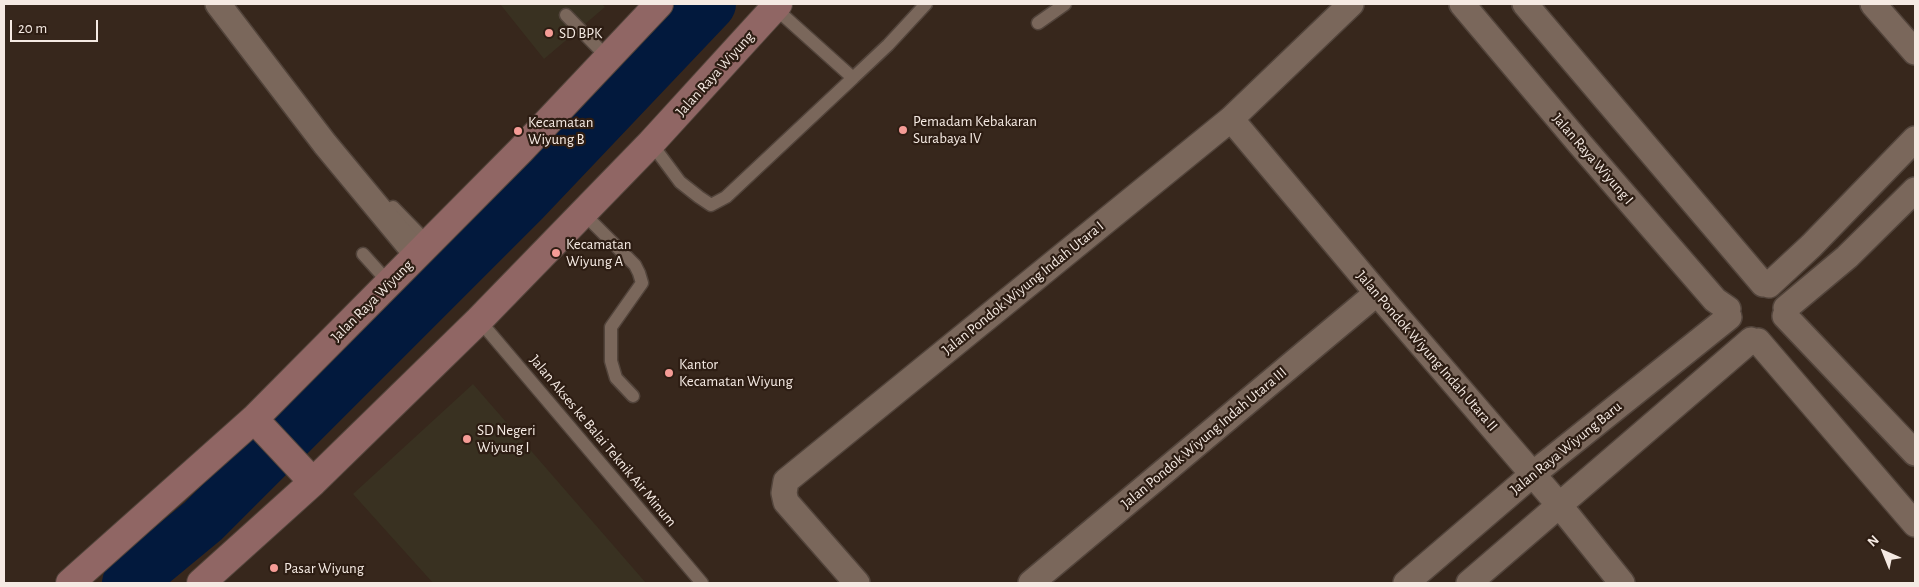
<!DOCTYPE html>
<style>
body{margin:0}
#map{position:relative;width:1919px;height:587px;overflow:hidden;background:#37271c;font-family:"Alegreya Sans",sans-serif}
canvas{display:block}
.frame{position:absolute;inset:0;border:5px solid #f5eae3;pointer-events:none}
.north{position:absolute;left:1859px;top:527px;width:50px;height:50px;-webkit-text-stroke:4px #2d1d13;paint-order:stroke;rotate:316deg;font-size:14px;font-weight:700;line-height:20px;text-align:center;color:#f5eae3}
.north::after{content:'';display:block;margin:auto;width:18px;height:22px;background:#f5eae3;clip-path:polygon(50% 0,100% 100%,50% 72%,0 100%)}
.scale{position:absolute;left:10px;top:20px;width:88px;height:22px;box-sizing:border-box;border:2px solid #f5eae3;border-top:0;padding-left:6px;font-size:15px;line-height:18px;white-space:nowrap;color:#f5eae3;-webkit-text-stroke:4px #2d1d13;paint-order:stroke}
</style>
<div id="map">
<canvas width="1919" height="587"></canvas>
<div class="frame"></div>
<div class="north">N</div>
<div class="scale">20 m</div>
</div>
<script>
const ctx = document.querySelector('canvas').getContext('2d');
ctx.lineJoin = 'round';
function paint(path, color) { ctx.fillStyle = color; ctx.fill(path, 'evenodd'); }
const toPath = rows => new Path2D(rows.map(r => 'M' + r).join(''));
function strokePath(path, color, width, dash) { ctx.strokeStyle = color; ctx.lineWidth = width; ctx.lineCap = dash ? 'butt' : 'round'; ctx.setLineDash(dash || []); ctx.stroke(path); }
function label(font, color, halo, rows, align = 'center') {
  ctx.font = font + ' "Alegreya Sans",sans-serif'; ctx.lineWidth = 4.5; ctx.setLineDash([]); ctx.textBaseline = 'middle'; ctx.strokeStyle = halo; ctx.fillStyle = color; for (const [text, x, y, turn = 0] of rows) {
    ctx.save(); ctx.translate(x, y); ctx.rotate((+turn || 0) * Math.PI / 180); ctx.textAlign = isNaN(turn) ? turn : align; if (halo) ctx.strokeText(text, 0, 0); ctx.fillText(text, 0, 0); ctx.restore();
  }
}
const education = toPath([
 [500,4,602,4,605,7,544,59],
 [473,384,646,583,433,583,353,494]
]);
const river = toPath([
 [128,583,203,521,524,200,710,4]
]);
const lane = toPath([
 [566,15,608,58],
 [1038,23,1065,4],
 [853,78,888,45,926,4],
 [651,143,680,182,699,197,711,205,726,197,853,78,775,8],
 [393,207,429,244],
 [583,213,635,265,639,273,642,283,611,327,611,361,616,378,633,396],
 [363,254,389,283],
 [479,320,702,583]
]);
const street = toPath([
 [218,4,325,144,417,255],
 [1462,4,1580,144,1715,300,1728,309],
 [1525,4,1763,284],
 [1873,4,1915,52],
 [1231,119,1377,293,1560,506,1622,583],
 [1769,285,1811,246,1915,139],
 [1786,308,1847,257,1915,190],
 [1785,316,1915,453],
 [1758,341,1915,524],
 [857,583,786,502,784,493,786,481,1231,119,1351,4],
 [1031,583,1377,293],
 [1406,583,1533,474,1729,317],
 [1469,583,1751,340]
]);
const secondary = toPath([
 [254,419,313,482],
 [70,583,254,419,520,151,659,4],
 [201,583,313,482,479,320,651,143,778,4]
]);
const markers = [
 [549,33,5,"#f59c96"],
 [903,130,5,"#f59c96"],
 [518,131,5,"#f59c96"],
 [556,253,5,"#f59c96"],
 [669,373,5,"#f59c96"],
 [467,439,5,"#f59c96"],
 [274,568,5,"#f59c96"]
];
const poiNames = [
 ["SD BPK",559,33],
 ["Pemadam Kebakaran",913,121],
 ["Surabaya IV",913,138],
 ["Kecamatan",528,122],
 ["Wiyung B",528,139],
 ["Kecamatan",566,244],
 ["Wiyung A",566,261],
 ["Kantor",679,364],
 ["Kecamatan Wiyung",679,381],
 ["SD Negeri",477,430],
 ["Wiyung I",477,447],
 ["Pasar Wiyung",284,568]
];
const streetNames = [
 ["Jalan Raya Wiyung",715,74,-48],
 ["Jalan Raya Wiyung I",1593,159,49],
 ["Jalan Pondok Wiyung Indah Utara I",1023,288,-39],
 ["Jalan Raya Wiyung",372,301,-45],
 ["Jalan Pondok Wiyung Indah Utara II",1427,351,49],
 ["Jalan Pondok Wiyung Indah Utara III",1204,438,-40],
 ["Jalan Akses ke Balai Teknik Air Minum",603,441,50],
 ["Jalan Raya Wiyung Baru",1566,448,-39]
];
paint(education, '#393121');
strokePath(river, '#02193d', 52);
strokePath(lane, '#52443b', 15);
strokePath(street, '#52443b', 28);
strokePath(secondary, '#52443b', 30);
strokePath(lane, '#7a675b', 12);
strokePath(street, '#7a675b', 25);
strokePath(secondary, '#906664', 28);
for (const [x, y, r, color] of markers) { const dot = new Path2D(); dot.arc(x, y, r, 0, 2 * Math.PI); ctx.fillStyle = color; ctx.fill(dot); strokePath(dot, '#2d1d13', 2); }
label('15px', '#f5eae3', '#2d1d13', poiNames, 'left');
label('15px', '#f5eae3', '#2d1d13', streetNames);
</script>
